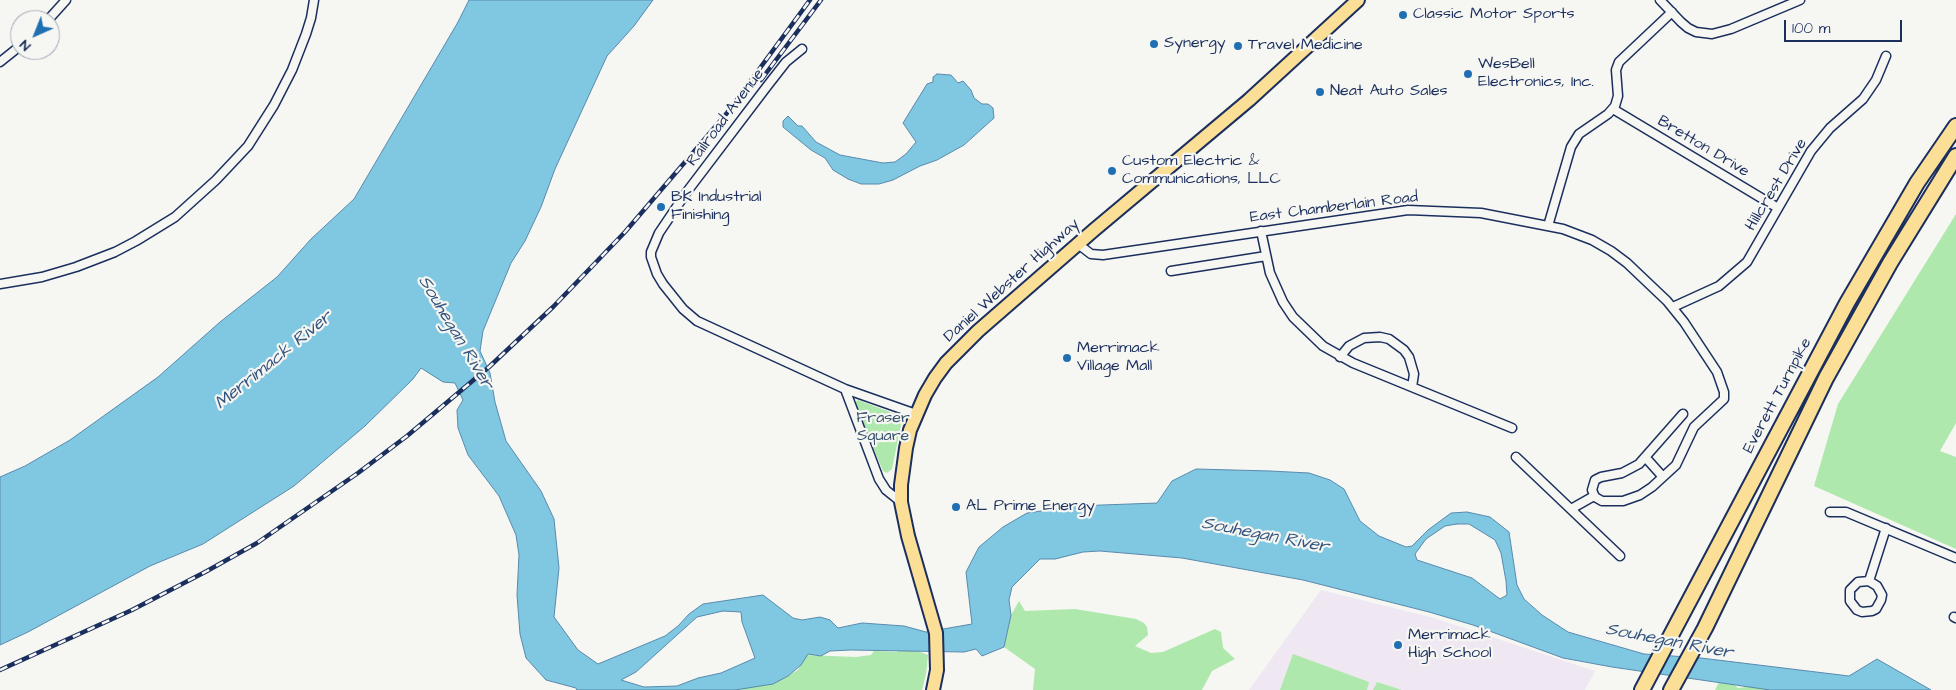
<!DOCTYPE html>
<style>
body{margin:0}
#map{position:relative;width:1956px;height:690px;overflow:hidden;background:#f6f6f2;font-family:"Architects Daughter",sans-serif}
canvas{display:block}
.north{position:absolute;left:10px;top:10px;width:50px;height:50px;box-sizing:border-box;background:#f6f6f2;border:1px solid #9ea6b7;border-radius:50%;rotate:224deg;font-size:14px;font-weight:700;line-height:20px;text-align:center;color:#1b2f5e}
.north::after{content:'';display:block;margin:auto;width:18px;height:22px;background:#1f6fb2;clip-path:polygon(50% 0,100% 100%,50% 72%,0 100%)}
.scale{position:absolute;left:1784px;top:20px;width:118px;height:22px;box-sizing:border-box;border:2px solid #1b2f5e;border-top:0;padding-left:6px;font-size:15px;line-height:18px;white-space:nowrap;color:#1b2f5e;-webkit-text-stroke:4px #f6f6f2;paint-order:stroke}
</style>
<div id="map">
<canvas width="1956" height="690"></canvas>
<div class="north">N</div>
<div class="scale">100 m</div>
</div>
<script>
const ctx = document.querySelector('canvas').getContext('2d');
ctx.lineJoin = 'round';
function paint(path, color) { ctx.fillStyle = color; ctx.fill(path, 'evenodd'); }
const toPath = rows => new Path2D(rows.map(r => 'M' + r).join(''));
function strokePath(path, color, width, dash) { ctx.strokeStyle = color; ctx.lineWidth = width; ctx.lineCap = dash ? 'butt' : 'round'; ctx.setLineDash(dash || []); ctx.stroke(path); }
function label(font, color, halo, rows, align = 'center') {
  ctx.font = font + ' "Architects Daughter",sans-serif'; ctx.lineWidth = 4.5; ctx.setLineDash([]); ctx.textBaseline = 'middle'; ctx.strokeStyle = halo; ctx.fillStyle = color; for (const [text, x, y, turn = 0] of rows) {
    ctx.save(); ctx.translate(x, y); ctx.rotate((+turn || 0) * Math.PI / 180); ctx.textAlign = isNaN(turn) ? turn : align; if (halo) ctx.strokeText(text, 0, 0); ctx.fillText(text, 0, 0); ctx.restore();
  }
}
const built = toPath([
 [1321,590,1434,618,1595,671,1585,690,1249,690]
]);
const green = toPath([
 [1956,214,1956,423,1940,451,1956,457,1956,549,1814,486,1838,404],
 [858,400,898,415,902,420,892,469,887,473,883,471,854,403],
 [1019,601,1025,611,1075,609,1136,619,1144,623,1147,627,1148,635,1135,646,1151,653,1163,652,1215,629,1221,632,1223,648,1235,659,1212,671,1202,690,1033,690,1035,669,1004,647,1011,615],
 [899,648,915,650,928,655,926,674,922,690,715,690,784,678,798,670,805,655,856,657,871,655,874,651,897,652],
 [1293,654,1369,682,1367,690,1280,690],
 [1720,680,1731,682,1738,688,1746,687,1752,684,1775,690,1715,690],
 [1377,682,1402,690,1373,690]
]);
const water = toPath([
 [469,0,653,0,634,26,607,56,555,169,541,207,525,241,511,263,483,331,480,351,490,373,495,402,506,441,541,491,554,519,559,568,554,617,578,650,598,664,665,636,678,626,689,614,703,604,763,595,793,618,802,620,820,617,830,620,838,628,862,623,904,626,926,632,972,624,966,572,979,547,1003,527,1027,513,1075,506,1157,503,1172,481,1196,469,1270,471,1309,473,1330,480,1344,489,1360,521,1379,536,1406,547,1412,546,1428,530,1451,513,1467,512,1490,517,1509,532,1517,585,1524,599,1542,615,1568,632,1644,654,1701,658,1849,676,1877,659,1931,690,1770,690,1612,667,1563,658,1473,625,1429,612,1303,580,1182,558,1100,551,1083,552,1055,559,1040,559,1012,587,1009,600,1011,615,1004,647,982,656,976,649,964,652,851,650,830,651,821,656,808,654,801,665,788,676,773,684,735,690,577,690,576,688,546,680,526,658,520,634,517,595,519,555,516,535,499,496,468,455,458,428,457,410,463,400,455,383,443,382,421,368,413,379,365,426,294,486,203,544,150,566,28,632,0,645,0,477,25,466,70,440,158,377,220,322,277,277,311,239,354,199,458,22,469,0],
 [1457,524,1469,524,1495,540,1501,553,1506,581,1507,595,1500,599,1472,578,1417,560,1415,554,1426,539,1445,526,1457,524],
 [723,611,741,612,742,622,755,658,721,673,698,678,677,686,644,687,621,680,636,672,697,617,723,611],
 [937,74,951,75,958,83,963,81,971,90,974,98,982,104,988,104,993,108,994,118,964,145,937,160,920,166,893,180,879,184,861,184,848,179,833,170,825,158,811,150,783,127,783,121,788,116,798,126,802,126,816,142,840,155,883,163,895,162,906,154,916,142,903,123,927,84,933,82,933,77,937,74]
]);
const minor = toPath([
 [1660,0,1681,22,1688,28,1696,32,1712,34,1731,29,1800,0],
 [48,20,66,0],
 [802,49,786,62,768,85,686,193,659,233,651,252,651,257,657,274,663,284,683,309,697,321,845,389,879,479,886,490,901,502],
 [0,62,20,46],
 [1613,109,1778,208],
 [1548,226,1571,147,1579,134,1608,114,1615,106,1618,96,1616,70,1619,62,1672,12],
 [1261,231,1270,273,1283,302,1293,317,1323,346,1353,363,1512,428],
 [1078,244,1091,254,1103,255,1408,210,1481,213,1563,229,1592,240,1611,251,1627,263,1667,301,1684,322,1717,372,1724,392,1724,399,1694,427,1676,465,1652,487,1640,495,1623,501,1602,501,1595,497,1592,490,1595,480,1601,477,1622,473,1639,464,1683,414],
 [1171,271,1266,256],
 [0,284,42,277,76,267,115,252,136,241,175,217,216,180,248,146,274,105,292,70,306,34,311,18,314,0],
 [1673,307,1719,286,1747,262,1811,151,1830,128,1863,99,1876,80,1886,56],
 [1340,357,1349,346,1364,338,1380,337,1389,339,1404,350,1409,357,1414,374,1412,387],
 [845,389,916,414],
 [1516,457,1620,556],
 [1646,458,1663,477],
 [1571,509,1594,496],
 [1830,512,1846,512,1956,558],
 [1869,581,1877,586,1882,595,1881,600,1876,609,1872,611,1862,612,1857,610,1850,601,1850,590,1858,582,1869,581,1886,528],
 [1954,617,1956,618]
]);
const primary = toPath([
 [933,690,937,670,936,633,908,536,901,502,901,485,906,448,910,430,925,395,935,378,946,363,978,331,1094,230,1249,100,1358,0]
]);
const motorway = toPath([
 [1642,690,1847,303,1917,183,1956,126],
 [1671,690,1705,628,1826,378,1890,263,1956,156]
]);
const rail = toPath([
 [761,80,821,0],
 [0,670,132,610,207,571,257,543,358,473,407,436,489,367,553,307,625,232,727,113,810,0]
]);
const markers = [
 [1403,15,5,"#1f6fb2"],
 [1154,44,5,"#1f6fb2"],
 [1238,46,5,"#1f6fb2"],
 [1468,74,5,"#1f6fb2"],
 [1320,92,5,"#1f6fb2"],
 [1112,171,5,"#1f6fb2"],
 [661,207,5,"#1f6fb2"],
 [1067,358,5,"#1f6fb2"],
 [956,507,5,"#1f6fb2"],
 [1398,645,5,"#1f6fb2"]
];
const poiNames = [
 ["Classic Motor Sports",1413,15],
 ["Synergy",1164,44],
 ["Travel Medicine",1248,46],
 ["WesBell",1478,65],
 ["Electronics, Inc.",1478,83],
 ["Neat Auto Sales",1330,92],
 ["Custom Electric &",1122,162],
 ["Communications, LLC",1122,180],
 ["BK Industrial",671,198],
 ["Finishing",671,216],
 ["Merrimack",1077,349],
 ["Village Mall",1077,367],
 ["AL Prime Energy",966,507],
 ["Merrimack",1408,636],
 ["High School",1408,654]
];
const streetNames = [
 ["Railroad Avenue",726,118,-53],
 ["Bretton Drive",1703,147,31],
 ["Hillcrest Drive",1777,185,-59],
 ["East Chamberlain Road",1334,208,-7],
 ["Daniel Webster Highway",1012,281,-42],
 ["Everett Turnpike",1778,396,-62]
];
const parkNames = [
 ["Fraser",883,419],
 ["Square",883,437]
];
const waterNames = [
 ["Souhegan River",455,333,59],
 ["Merrimack River",274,361,-39],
 ["Souhegan River",1265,536,11],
 ["Souhegan River",1669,642,11]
];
paint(built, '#efe8f3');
paint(green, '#aee8ac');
paint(water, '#80c7e1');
strokePath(water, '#588aad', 1);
strokePath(minor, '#1b2f5e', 11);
strokePath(primary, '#1b2f5e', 16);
strokePath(motorway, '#1b2f5e', 18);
strokePath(minor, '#f6f6f2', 8);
strokePath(primary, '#fbdf96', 12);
strokePath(motorway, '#fbdf96', 14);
strokePath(rail, '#1b2f5e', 4.5);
strokePath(rail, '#f6f6f2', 2.5, [8]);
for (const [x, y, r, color] of markers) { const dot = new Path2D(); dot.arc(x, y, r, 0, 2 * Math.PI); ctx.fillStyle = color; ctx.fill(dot); strokePath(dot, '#f6f6f2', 2); }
label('16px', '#1b2f5e', '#f6f6f2', poiNames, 'left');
label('16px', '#1b2f5e', '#f6f6f2', streetNames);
label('16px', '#38546e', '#f6f6f2', parkNames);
label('italic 18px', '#34557f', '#f6f6f2', waterNames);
</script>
